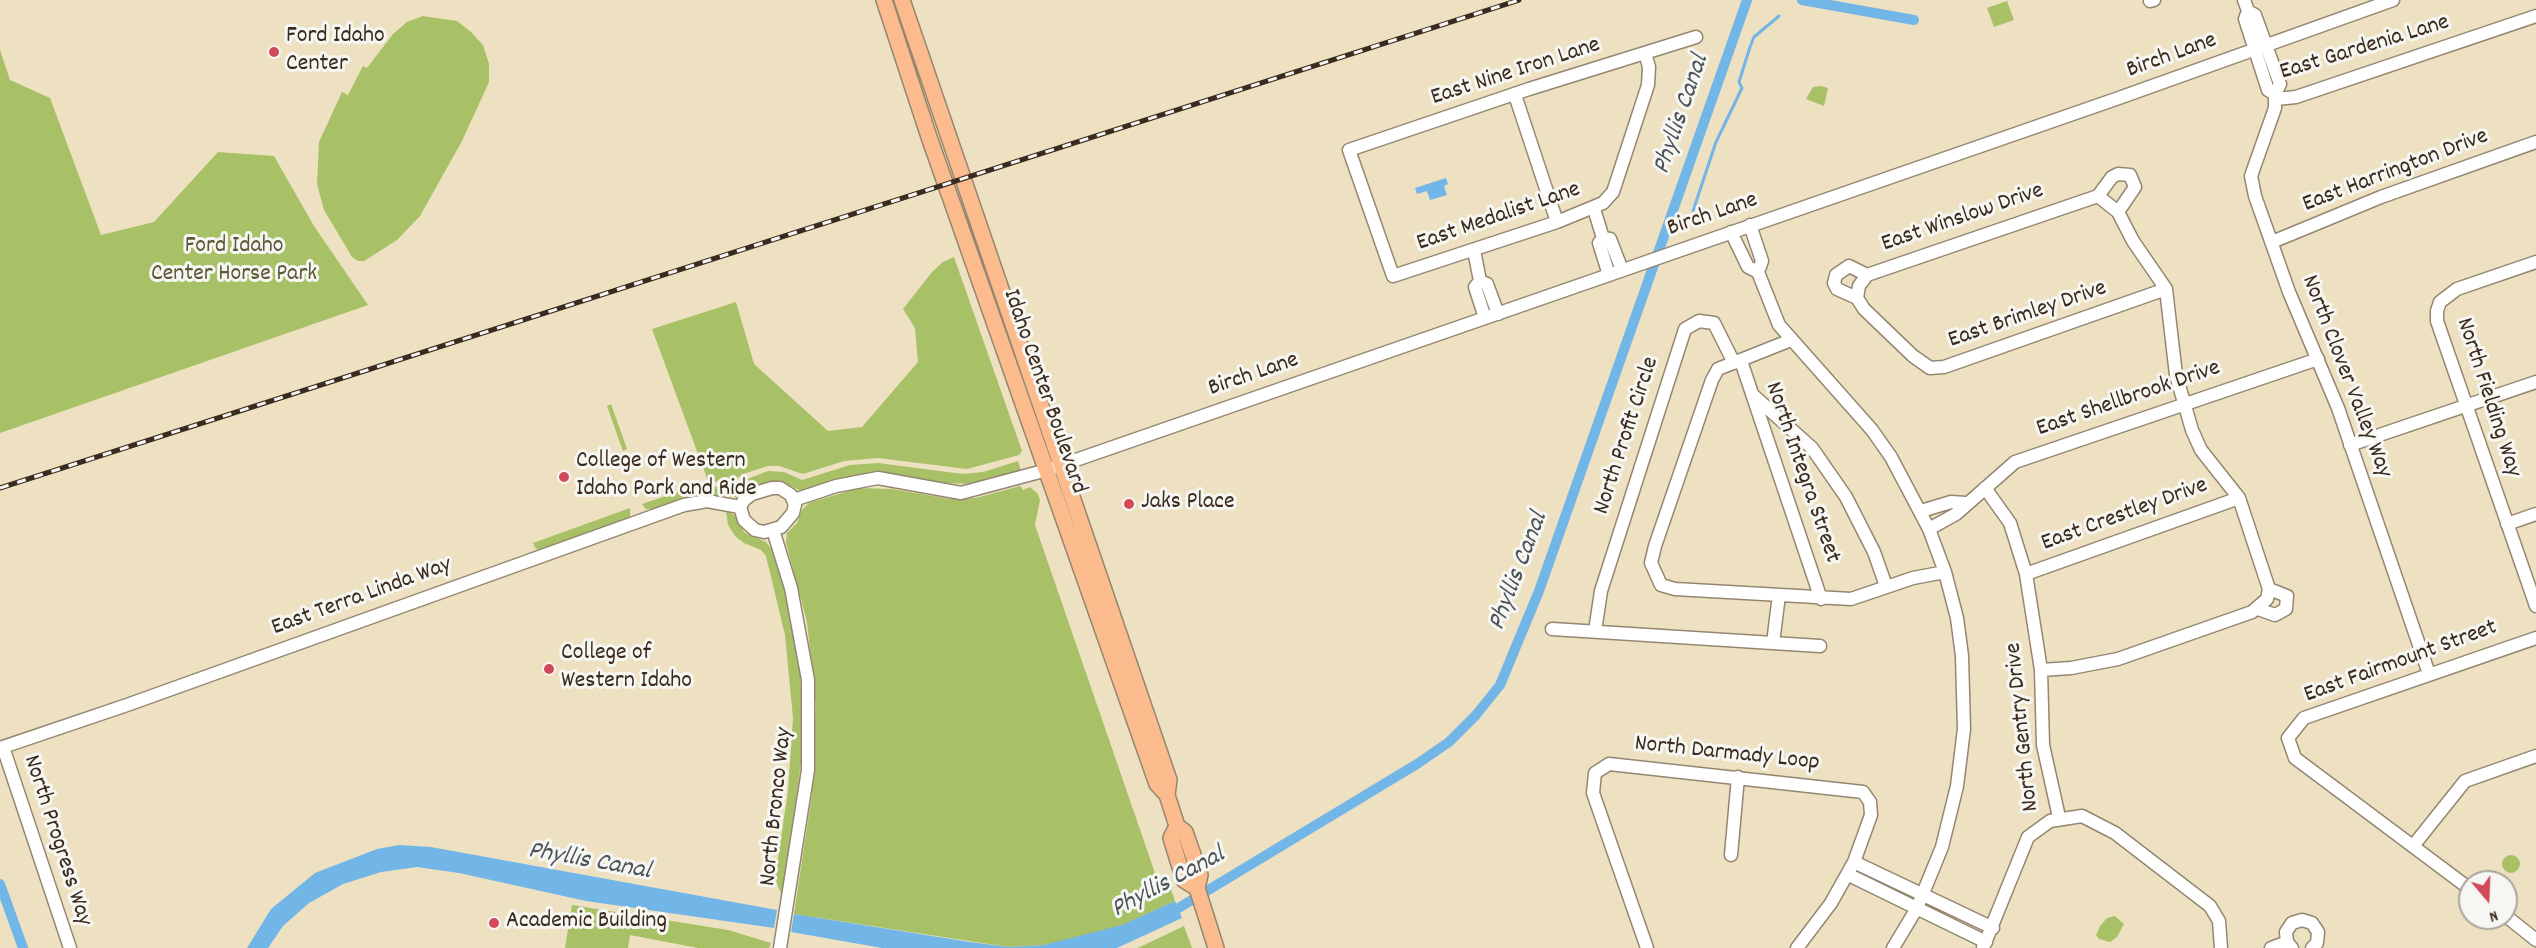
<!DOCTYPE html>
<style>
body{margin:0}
#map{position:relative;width:2536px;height:948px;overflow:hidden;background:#ede1c2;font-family:Dekko,sans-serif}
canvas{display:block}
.north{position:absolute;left:2458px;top:870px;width:60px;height:60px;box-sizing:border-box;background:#f6f6f2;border:2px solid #aba49d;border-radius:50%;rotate:161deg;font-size:16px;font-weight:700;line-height:24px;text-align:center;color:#3b2a1e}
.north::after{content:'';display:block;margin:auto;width:21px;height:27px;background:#d1495b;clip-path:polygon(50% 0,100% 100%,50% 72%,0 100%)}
</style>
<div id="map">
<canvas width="2536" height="948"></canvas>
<div class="north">N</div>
</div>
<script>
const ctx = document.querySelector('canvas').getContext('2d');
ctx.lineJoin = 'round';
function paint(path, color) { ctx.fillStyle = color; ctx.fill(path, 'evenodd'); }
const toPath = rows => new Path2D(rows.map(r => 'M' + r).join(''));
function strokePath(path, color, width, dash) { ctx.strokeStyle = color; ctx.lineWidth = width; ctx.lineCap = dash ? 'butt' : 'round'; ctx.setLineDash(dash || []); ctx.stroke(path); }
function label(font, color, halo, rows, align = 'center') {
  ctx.font = font + ' Dekko,sans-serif'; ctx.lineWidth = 6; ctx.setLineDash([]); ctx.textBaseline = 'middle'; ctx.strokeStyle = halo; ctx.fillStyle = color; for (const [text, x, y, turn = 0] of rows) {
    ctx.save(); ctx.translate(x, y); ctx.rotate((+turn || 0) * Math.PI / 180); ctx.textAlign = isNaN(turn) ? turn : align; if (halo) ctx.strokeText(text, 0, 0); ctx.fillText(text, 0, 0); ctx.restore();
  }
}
const green = toPath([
 [2007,1,2014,20,1994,27,1987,8],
 [423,16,457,21,471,32,483,45,489,64,489,82,462,141,420,216,397,240,364,261,358,261,352,257,324,210,317,184,319,142,342,92,348,95,363,66,367,68,393,34,407,22],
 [0,50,10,80,50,98,101,235,154,222,218,152,274,156,314,226,368,305,0,433],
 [1821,86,1828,88,1824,106,1806,99,1813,87],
 [954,257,1022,451,1019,455,967,469,878,458,844,461,803,474,779,466,768,466,743,474,731,483,708,481,652,329,736,302,754,364,828,431,862,427,918,362,915,328,903,309,932,272,943,262],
 [611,404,627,449,623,451,607,406],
 [1018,461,1021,471,973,484,943,483,891,474,862,474,801,491,783,482,769,481,751,488,737,497,728,497,742,481,768,471,784,472,802,480,850,465,878,463,963,474,983,472],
 [710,486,727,488,723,496,694,497,654,509,646,509,642,504,690,488],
 [1020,486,1023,490,1030,487,1038,494,1040,500,1035,525,1156,876,1169,883,1175,901,1123,925,1081,937,1044,945,1008,947,794,914,812,794,816,706,807,622,786,543,787,533,797,523,802,510,809,503,858,488,892,489,950,499,976,498],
 [630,508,630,517,624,520,541,550,536,549,533,543],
 [726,511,734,515,745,533,766,542,775,554,786,588,798,651,803,715,802,754,783,899,775,878,788,791,793,718,785,635,766,556,761,550,744,543,735,536,728,525],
 '2502 864a9 9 0 1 1 18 0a9 9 0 1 1-18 0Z',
 [572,905,728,930,771,943,769,948,698,948,630,935,628,948,565,948],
 [2115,916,2124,924,2117,937,2110,942,2099,939,2096,935,2100,926,2107,918],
 [1184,926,1192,948,1137,948,1142,946]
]);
const water = toPath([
 [1446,178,1448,184,1444,186,1447,195,1430,200,1427,191,1417,194,1415,188],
 [399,845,431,847,777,910,774,928,586,901,459,873,417,867,381,872,343,884,309,903,283,926,268,948,247,948,271,909,315,873,377,849],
 [1175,901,1182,918,1117,948,882,948,791,932,794,914,970,942,1008,947,1044,945,1122,925]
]);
const stream = toPath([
 [1693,211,1716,142,1742,88,1739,82,1750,47,1754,37,1779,16]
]);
const canal = toPath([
 [1802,0,1914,20],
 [0,884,23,948],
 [1167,915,1417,764,1449,742,1476,715,1500,685,1539,591,1747,0]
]);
const minor = toPath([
 [2244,0,2248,11,2245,19,2268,90,2275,94],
 [2150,1,2154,0],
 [2248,11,2255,15,2280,84,2275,94,2275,108,2251,176,2255,196,2289,292,2338,408,2429,674],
 [1645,53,1649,67,1648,85,1613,192,1603,203,1557,222,1393,276,1349,150,1529,89,1696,37],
 [1515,95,1557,222],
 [2276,99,2296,97,2536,16],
 [2098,196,2112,177,2118,174,2130,175,2135,187,2118,212],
 [1594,209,1603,238,1599,243,1609,275],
 [1750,225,1762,261,1758,272,1779,325,1872,430,1891,457,1929,529,1945,572,1957,618,1962,656,1964,729,1957,786,1942,847,1917,908,1893,948],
 [1731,232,1748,267,1758,272],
 [1603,238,1610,239,1622,270],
 [2272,242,2381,197,2536,142],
 [1474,250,1480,281,1475,287,1485,318],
 [2536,262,2457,289,2440,302,2437,311,2437,321,2536,606],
 [1480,281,1487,284,1498,314],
 [1857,298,1864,309,1913,356,1930,368,1944,367,2166,289],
 [1857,298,1859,286,1867,275,2098,196],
 [1857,298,1837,289,1834,283,1836,275,1849,266,1867,275],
 [1791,340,1718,369,1712,380,1655,546,1651,563,1661,585,1675,589,1851,599,1913,578,1945,572],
 [1741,361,1821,599],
 [1754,396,1812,448,1846,497,1874,552,1886,586],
 [2350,445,2536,382],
 [772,488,780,488,791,495,795,505,793,513,781,527,764,532,755,530,744,520,740,507,744,500,752,494,772,488],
 [1985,488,2010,523,2026,574,2041,670,2043,745,2059,817],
 [794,500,836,486,878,478,961,493,1047,470,2116,99,2393,0],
 [1921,511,1951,502,1966,503],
 [2507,524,2536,514],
 [1929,529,1956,514,2015,462,2318,359],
 [773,530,791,588,808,680,808,770,780,948],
 [2026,574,2239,498],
 [2258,609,2275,615,2286,609,2287,596,2269,589],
 [1552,629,1820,646],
 [1595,631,1601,591,1685,329,1699,321,1714,323,1734,363],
 [1773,643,1779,595],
 [2041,670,2071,668,2118,659,2252,612,2267,599,2269,589,2239,498,2201,450,2192,430,2176,375,2166,289,2133,241,2118,212,2098,196],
 [3,747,70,948],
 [0,748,127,705,684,505,707,501,740,507],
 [2413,846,2465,781,2536,756],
 [1731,855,1738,777],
 [1854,862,1993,928],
 [1849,875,1986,942],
 [2470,889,2295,758,2288,738,2304,718,2536,638],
 [2506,916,2536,940],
 [1647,948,1593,793,1595,773,1609,764,1863,792,1870,802,1871,815,1854,862,1831,903,1797,948],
 [1983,948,2028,837,2050,821,2082,816,2115,833,2210,906,2219,921,2221,948],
 [2271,948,2287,942],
 [2292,948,2287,942,2286,932,2292,923,2302,920,2312,923,2318,932,2317,943,2312,948]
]);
const major = toPath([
 [884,0,930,140,1157,784,1167,795],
 [902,0,1169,780,1167,795,1177,826,1185,832,1200,875,1197,888,1216,948],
 [1177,826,1171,838,1184,880,1197,888]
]);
const rail = toPath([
 [0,488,1519,0]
]);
const markers = [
 [274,52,6,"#d1495b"],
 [564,477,6,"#d1495b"],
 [1129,504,6,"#d1495b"],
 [549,669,6,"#d1495b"],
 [494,923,6,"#d1495b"]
];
const poiNames = [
 ["Ford Idaho",286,38],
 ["Center",286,66],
 ["College of Western",576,463],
 ["Idaho Park and Ride",576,491],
 ["Jaks Place",1141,504],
 ["College of",561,655],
 ["Western Idaho",561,683],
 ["Academic Building",506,923]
];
const streetNames = [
 ["East Gardenia Lane",2365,49,-17],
 ["Birch Lane",2172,57,-20],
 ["East Nine Iron Lane",1516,73,-18],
 ["East Harrington Drive",2396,172,-21],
 ["Birch Lane",1713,216,-19],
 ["East Medalist Lane",1499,218,-19],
 ["East Winslow Drive",1963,219,-19],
 ["East Brimley Drive",2028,316,-19],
 ["Birch Lane",1254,376,-19],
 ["North Clover Valley Way",2345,377,69],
 ["Idaho Center Boulevard",1043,392,71],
 ["North Fielding Way",2487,398,72],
 ["East Shellbrook Drive",2129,400,-19],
 ["North Profit Circle",1628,436,-72],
 ["North Integra Street",1801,473,71],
 ["East Crestley Drive",2125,516,-20],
 ["East Terra Linda Way",362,598,-20],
 ["East Fairmount Street",2401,663,-20],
 ["North Gentry Drive",2024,727,-96],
 ["North Darmady Loop",1727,755,6],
 ["North Bronco Way",778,807,-84],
 ["North Progress Way",56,841,72]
];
const parkNames = [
 ["Ford Idaho",234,248],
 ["Center Horse Park",234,276]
];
const waterNames = [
 ["Phyllis Canal",1683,115,-71],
 ["Phyllis Canal",1520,572,-69],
 ["Phyllis Canal",589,863,10],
 ["Phyllis Canal",1169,884,-28]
];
paint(green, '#a8c066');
paint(water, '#72b5e7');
strokePath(stream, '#72b5e7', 3);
strokePath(canal, '#72b5e7', 10);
strokePath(minor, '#948670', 15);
strokePath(major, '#948670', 18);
strokePath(minor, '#fff', 12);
strokePath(major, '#fbbb8c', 15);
strokePath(rail, '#3b2a1e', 5);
strokePath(rail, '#f6f6f2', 3, [9]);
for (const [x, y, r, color] of markers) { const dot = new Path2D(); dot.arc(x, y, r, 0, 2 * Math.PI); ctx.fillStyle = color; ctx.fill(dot); strokePath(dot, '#f6f6f2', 2); }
label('24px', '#3b2a1e', '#f6f6f2', poiNames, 'left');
label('24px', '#3b2a1e', '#f6f6f2', streetNames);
label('24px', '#5c5734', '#f6f6f2', parkNames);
label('italic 26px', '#4c545a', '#f6f6f2', waterNames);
</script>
